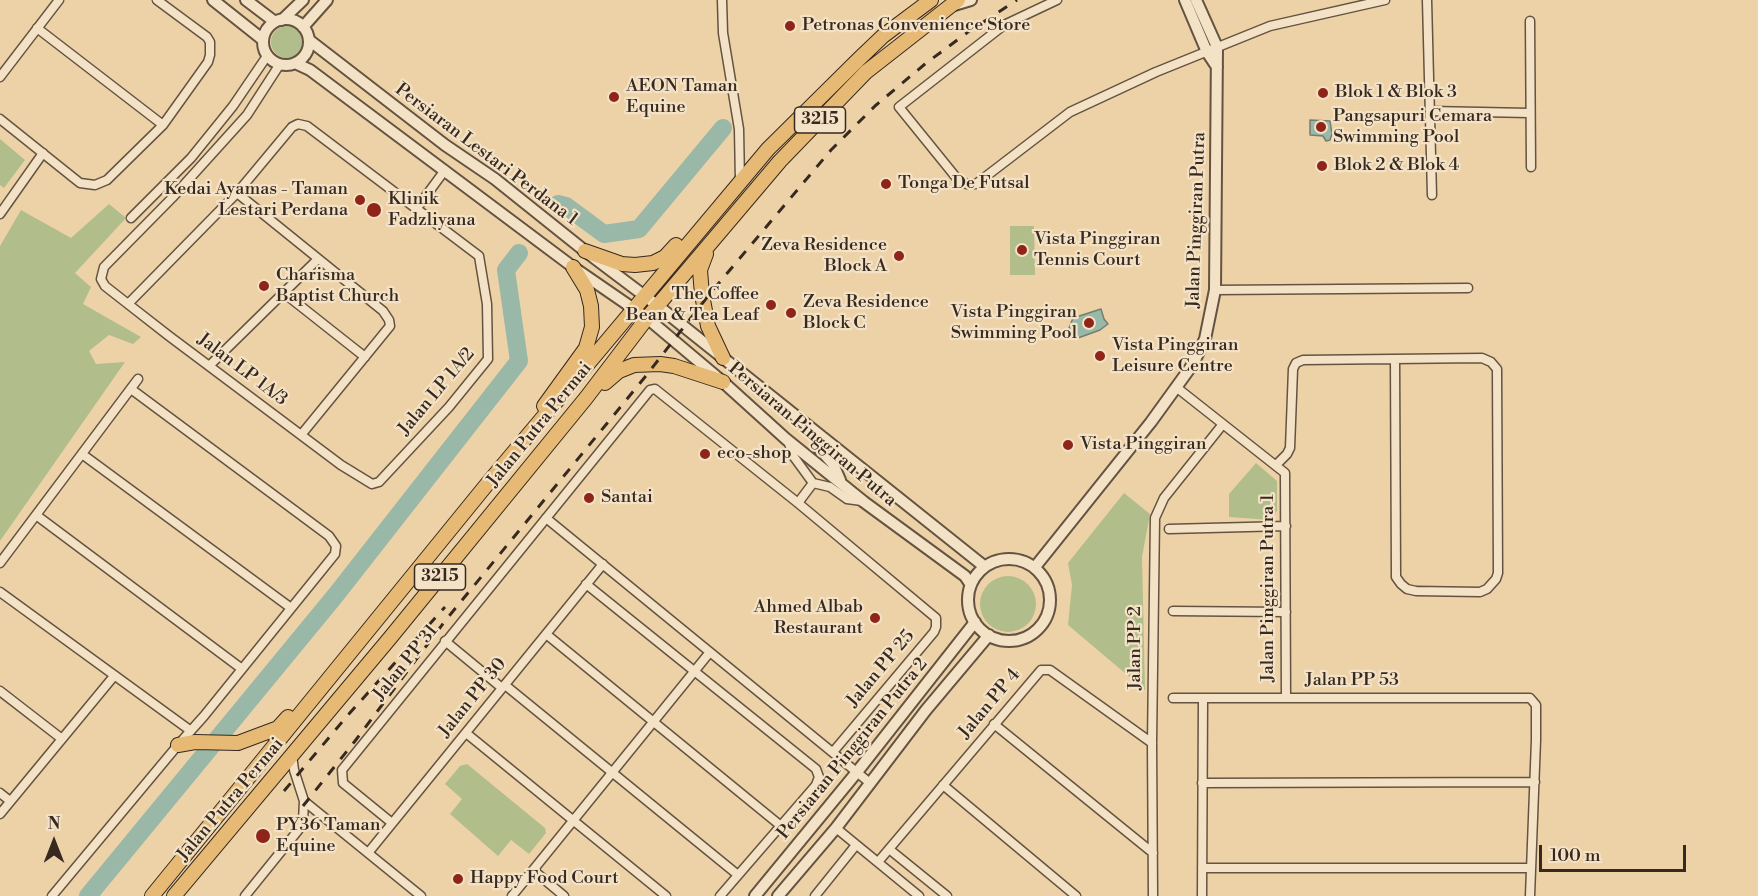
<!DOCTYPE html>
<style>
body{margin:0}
#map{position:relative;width:1758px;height:896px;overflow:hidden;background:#edd2a8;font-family:"Libre Bodoni",serif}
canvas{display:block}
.north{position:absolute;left:24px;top:812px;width:60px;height:60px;-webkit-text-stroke:4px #f3e2c6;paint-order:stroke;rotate:0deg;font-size:16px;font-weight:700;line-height:24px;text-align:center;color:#37291f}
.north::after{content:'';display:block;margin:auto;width:21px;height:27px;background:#37291f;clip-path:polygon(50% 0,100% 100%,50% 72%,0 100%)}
.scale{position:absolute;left:1539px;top:845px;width:147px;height:27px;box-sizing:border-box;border:3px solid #37291f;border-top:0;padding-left:8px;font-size:18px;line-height:21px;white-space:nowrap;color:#37291f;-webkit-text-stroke:4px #f3e2c6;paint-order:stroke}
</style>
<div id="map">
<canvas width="1758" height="896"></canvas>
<div class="north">N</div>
<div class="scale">100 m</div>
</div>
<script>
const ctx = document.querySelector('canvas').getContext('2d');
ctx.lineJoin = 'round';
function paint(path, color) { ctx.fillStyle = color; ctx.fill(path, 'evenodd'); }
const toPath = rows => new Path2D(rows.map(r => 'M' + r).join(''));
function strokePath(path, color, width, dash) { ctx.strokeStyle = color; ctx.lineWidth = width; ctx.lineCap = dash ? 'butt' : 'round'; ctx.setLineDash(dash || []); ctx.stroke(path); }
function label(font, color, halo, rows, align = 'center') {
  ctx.font = font + ' "Libre Bodoni",serif'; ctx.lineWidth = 4.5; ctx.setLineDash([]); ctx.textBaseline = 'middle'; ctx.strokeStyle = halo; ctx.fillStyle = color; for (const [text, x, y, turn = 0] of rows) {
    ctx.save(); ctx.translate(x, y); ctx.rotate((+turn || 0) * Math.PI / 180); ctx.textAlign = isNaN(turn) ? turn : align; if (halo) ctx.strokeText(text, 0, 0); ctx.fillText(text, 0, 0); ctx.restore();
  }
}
const green = toPath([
 '271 42a16 16 0 1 1 32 0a16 16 0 1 1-32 0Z',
 [0,139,25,160,4,188,0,185],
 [109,204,126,218,75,273,91,287,83,304,141,337,133,344,109,335,89,351,96,364,125,362,0,541,0,246,21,210,71,238],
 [1010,226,1034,226,1035,275,1010,275],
 [1256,463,1277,481,1277,511,1270,520,1229,517,1229,494],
 [1124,493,1150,514,1142,557,1145,690,1068,625,1072,585,1068,563],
 '980 604a28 28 0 1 1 56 0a28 28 0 1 1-56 0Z',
 [467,764,545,828,546,833,529,854,511,840,498,856,450,814,462,799,445,784,460,766]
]);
const water = toPath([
 [1310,120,1330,121,1332,134,1330,140,1326,141,1323,136,1310,135,1310,120],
 [1101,309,1104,319,1108,324,1100,330,1078,338,1071,333,1069,328,1073,318,1101,309]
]);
const river = toPath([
 [558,204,566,206,604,234,639,229,723,128],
 [88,896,335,596,519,361,506,270,519,253]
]);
const minor = toPath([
 [722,0,723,33,739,129,740,182],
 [1057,0,1004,25,899,107,959,181,967,184,976,184,1070,112,1156,72,1270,26,1385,0],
 [1427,0,1432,195],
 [1530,21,1531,167],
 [37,28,163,125],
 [0,77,59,0],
 [1431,111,1529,113],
 [0,119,80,183,95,185,107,180,163,125,208,62,210,55,210,42,207,37,157,0],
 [237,193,383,311,389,320,390,326,301,435],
 [417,208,445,170],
 [0,214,43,153],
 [131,218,191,158,233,106,267,56],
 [1215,290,1468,288],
 [284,293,365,357],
 [128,304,237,193,292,127,298,124,307,126,479,256,487,304,488,359,449,407,379,482,372,484,341,465,169,336,128,304,105,286,101,279,104,267,172,198,247,115,280,64],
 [209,366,318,259],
 [1176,387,1285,473,1286,698],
 [788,441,794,457,813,483],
 [82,454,291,608],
 [1276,465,1287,454,1290,448,1293,369,1296,363,1303,360,1482,358,1491,362,1497,369,1498,573,1496,579,1487,589,1480,592,1416,591,1407,589,1401,584,1396,577,1395,359],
 [813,483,830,487,847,499,862,501],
 [798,503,813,483],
 [36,515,242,669],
 [546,518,870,783],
 [1169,529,1286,526],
 [0,563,138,379],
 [586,584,816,769,819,777,816,785,720,896],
 [0,592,191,731],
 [1173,611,1286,612],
 [546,634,781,826],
 [445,641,502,688],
 [505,685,738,875],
 [0,691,62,739],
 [1173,698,1530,698,1536,705,1536,740,1530,896],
 [994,724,1153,853],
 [466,733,666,896],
 [1202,783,1535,782],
 [943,785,1076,896],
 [0,793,10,801],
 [304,801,421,896],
 [0,814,114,676],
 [392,823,343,783,342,770,650,390,655,389,798,503,936,618,936,627,934,632,833,752],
 [836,828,919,896],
 [889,849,947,896],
 [368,853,603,564],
 [878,862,1041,670,1050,670,1152,743],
 [1202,868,1531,868],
 [533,870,564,896],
 [52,896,178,745,204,716,335,554,336,546,329,536,131,389],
 [245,896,300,828,303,821,304,801,294,770,292,755],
 [512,896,710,652],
 [815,896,856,845],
 [1153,896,1152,743,1155,518,1164,498,1223,424],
 [1202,896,1203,698]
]);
const tertiary = toPath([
 [213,0,262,39],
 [246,0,275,22],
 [1185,0,1207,52,1217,67],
 [951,6,971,0],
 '263 42a23 23 0 1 1 46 0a23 23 0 1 1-46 0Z',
 [282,20,303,0],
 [303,27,327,0],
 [309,40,445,145,495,179,585,251,658,306,985,567],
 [295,63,310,70,573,267,647,318,723,382,786,439,864,502,965,576,971,585],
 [821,436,817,446,833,464,840,480],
 '968 600a41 41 0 1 1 82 0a41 41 0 1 1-82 0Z',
 [1035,567,1151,422,1193,364,1205,339,1215,290,1217,47,1196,0],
 [755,896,857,772,975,622],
 [778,896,836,828,926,710,989,635]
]);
const primary = toPath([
 [585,251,622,264,635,265,653,263,665,257,676,245],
 [706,254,700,270,702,295,708,326,723,358],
 [605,383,619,371,634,365,660,364,674,366,723,382],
 [544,406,586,348,592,327,591,306,587,290,573,267],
 [178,745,195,742,238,743,278,728,288,717],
 [152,896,488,483,768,149,860,58,883,36,931,0],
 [174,896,390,638,586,398,647,318,780,161,866,72,958,0]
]);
const rail = toPath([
 [284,791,348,715,445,607],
 [303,806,355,741,445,621,645,377,708,296,831,150,875,106,925,64,968,32,1017,0]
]);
const markers = [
 [790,26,6,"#8f2418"],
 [1323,93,6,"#8f2418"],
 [614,97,6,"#8f2418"],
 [1321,127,6,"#8f2418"],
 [1322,166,6,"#8f2418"],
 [886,184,6,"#8f2418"],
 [360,200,6,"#8f2418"],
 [374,210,8,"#8f2418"],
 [1022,250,6,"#8f2418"],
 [899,256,6,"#8f2418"],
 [264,286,6,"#8f2418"],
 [771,305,6,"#8f2418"],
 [791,313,6,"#8f2418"],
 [1089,323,6,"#8f2418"],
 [1100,356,6,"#8f2418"],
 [1068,445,6,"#8f2418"],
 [705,454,6,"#8f2418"],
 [589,498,6,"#8f2418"],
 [875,618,6,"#8f2418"],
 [263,836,8,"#8f2418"],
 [458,879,6,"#8f2418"]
];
const shields = [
 [820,120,51],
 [440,577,51]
];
const shieldNames = [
 ["3215",820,120],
 ["3215",440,577]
];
const poiNames = [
 ["Petronas Convenience Store",802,26],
 ["AEON Taman",626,87],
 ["Equine",626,108],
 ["Blok 1 & Blok 3",1335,93],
 ["Pangsapuri Cemara",1333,117],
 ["Swimming Pool",1333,138],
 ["Blok 2 & Blok 4",1334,166],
 ["Tonga De Futsal",898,184],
 ["Kedai Ayamas - Taman",348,190,"right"],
 ["Lestari Perdana",348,211,"right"],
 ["Klinik",388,200],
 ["Fadzliyana",388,221],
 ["Vista Pinggiran",1034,240],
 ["Tennis Court",1034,261],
 ["Zeva Residence",887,246,"right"],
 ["Block A",887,267,"right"],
 ["Charisma",276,276],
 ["Baptist Church",276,297],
 ["The Coffee",759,295,"right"],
 ["Bean & Tea Leaf",759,316,"right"],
 ["Zeva Residence",803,303],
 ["Block C",803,324],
 ["Vista Pinggiran",1077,313,"right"],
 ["Swimming Pool",1077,334,"right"],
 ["Vista Pinggiran",1112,346],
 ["Leisure Centre",1112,367],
 ["Vista Pinggiran",1080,445],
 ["eco-shop",717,454],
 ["Santai",601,498],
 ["Ahmed Albab",863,608,"right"],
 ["Restaurant",863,629,"right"],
 ["PY36 Taman",276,826],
 ["Equine",276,847],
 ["Happy Food Court",470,879]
];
const streetNames = [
 ["Persiaran Lestari Perdana 1",486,155,37],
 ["Jalan Pinggiran Putra",1197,220,-88],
 ["Jalan LP 1A/3",242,370,37],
 ["Jalan LP 1A/2",437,392,-50],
 ["Jalan Putra Permai",540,425,-51],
 ["Persiaran Pinggiran Putra",812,435,40],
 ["Jalan Pinggiran Putra 1",1269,588,-90],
 ["Jalan PP 2",1136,648,-90],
 ["Jalan PP 31",406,663,-51],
 ["Jalan PP 25",881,669,-50],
 ["Jalan PP 53",1352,681],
 ["Jalan PP 30",473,698,-51],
 ["Jalan PP 4",990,704,-50],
 ["Persiaran Pinggiran Putra 2",853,749,-51],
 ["Jalan Putra Permai",231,800,-50]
];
paint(green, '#b2bd8c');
paint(water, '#99b8a7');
strokePath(water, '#727f71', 1.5);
strokePath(river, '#99b8a7', 18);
strokePath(minor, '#645341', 11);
strokePath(tertiary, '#645341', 14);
strokePath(primary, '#37291f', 16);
strokePath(minor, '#f3e2c6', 8);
strokePath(tertiary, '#f3e2c6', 10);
strokePath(primary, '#e6b974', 14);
strokePath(rail, '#37291f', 3, [10, 10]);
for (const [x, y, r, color] of markers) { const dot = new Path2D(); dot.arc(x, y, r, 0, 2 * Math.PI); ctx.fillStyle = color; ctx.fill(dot); strokePath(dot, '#f3e2c6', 2); }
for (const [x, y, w] of shields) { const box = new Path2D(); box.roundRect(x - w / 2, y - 13, w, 26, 4.5); ctx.fillStyle = '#f3e2c6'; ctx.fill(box); strokePath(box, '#37291f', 1.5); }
label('bold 16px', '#37291f', null, shieldNames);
label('18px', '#37291f', '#f3e2c6', poiNames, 'left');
label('18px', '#37291f', '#f3e2c6', streetNames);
</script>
